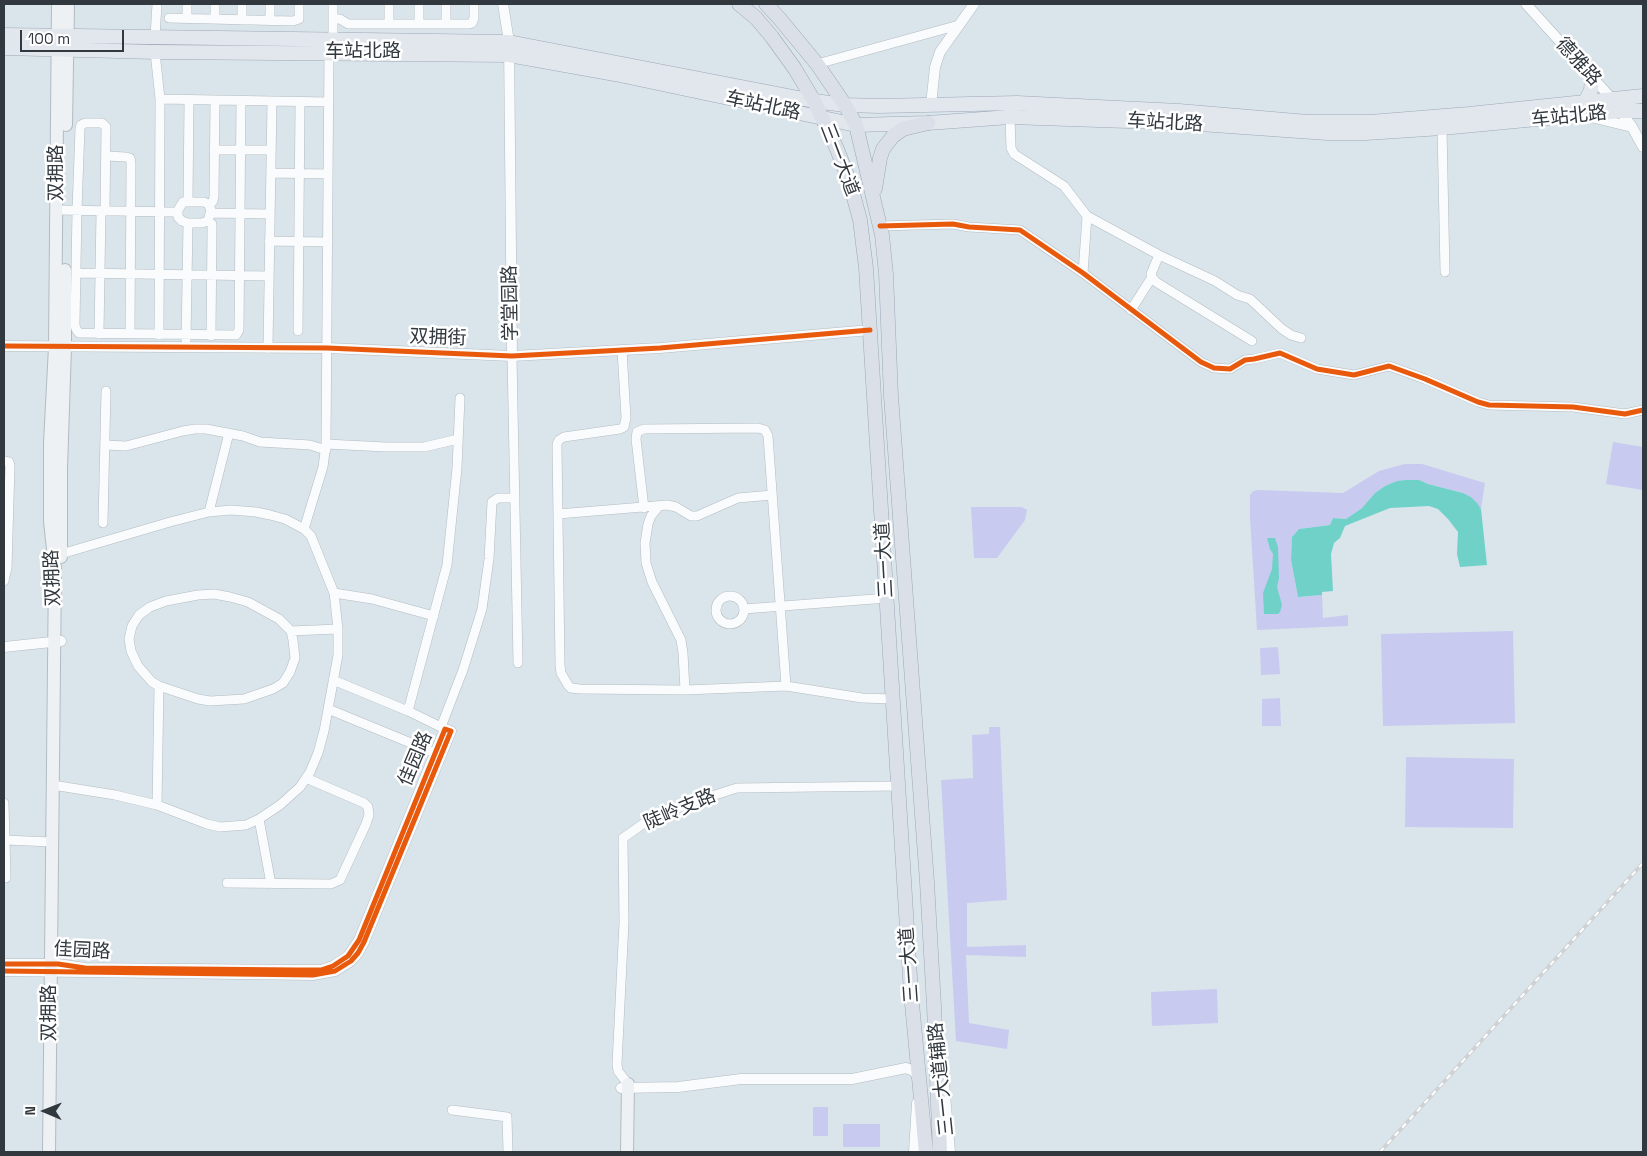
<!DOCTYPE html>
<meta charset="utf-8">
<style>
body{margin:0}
#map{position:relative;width:1647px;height:1156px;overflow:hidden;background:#dae5eb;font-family:"Space Grotesk",sans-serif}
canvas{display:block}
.frame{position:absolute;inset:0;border:5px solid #31383e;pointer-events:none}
.north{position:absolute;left:20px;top:1086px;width:50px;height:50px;-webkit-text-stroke:4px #fff;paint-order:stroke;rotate:271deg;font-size:14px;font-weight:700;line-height:20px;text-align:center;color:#31383e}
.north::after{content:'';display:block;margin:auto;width:18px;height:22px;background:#31383e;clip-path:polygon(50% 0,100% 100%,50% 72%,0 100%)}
.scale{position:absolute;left:20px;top:30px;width:104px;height:22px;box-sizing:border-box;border:2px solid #31383e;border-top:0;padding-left:6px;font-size:15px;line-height:18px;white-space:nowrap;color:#31383e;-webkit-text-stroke:4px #fff;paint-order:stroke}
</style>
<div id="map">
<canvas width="1647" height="1156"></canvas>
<div class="frame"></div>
<div class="north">N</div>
<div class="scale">100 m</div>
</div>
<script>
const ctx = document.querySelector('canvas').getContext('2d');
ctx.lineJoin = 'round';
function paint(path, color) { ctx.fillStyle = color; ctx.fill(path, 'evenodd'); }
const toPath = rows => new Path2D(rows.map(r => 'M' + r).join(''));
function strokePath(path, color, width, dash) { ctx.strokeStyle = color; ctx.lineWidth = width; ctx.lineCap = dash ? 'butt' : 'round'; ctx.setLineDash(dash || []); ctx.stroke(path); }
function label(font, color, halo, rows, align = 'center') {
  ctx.font = font + ' "Space Grotesk","Noto Sans SC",sans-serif'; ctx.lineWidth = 5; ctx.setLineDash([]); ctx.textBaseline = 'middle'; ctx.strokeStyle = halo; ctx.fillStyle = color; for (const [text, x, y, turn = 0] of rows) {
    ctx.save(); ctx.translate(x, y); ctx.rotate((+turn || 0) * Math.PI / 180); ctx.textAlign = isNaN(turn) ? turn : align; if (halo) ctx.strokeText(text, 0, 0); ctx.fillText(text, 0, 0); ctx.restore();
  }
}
const green = toPath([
 [1613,442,1643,447,1643,490,1606,484],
 [1405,464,1422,464,1485,483,1481,509,1471,497,1463,493,1428,484,1419,480,1398,481,1385,486,1375,493,1362,508,1346,519,1333,518,1330,525,1299,529,1292,537,1291,560,1298,597,1322,595,1323,618,1348,615,1348,626,1257,630,1250,518,1250,495,1253,491,1259,490,1343,493,1379,471],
 [971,507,1022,507,1027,510,1025,520,997,558,974,558],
 [1513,631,1515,723,1383,726,1381,634],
 [1278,647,1280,674,1261,675,1260,648],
 [1280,698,1281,726,1262,726,1262,699],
 [989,727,1000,727,1007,900,967,903,967,947,1026,945,1026,957,966,955,969,1023,1009,1030,1007,1049,956,1041,941,780,973,778,972,735,989,734],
 [1406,757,1514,759,1513,828,1405,827],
 [1217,989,1218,1023,1152,1026,1151,992],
 [813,1107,828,1107,828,1136,813,1136],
 [843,1124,880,1124,880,1147,843,1147]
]);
const water = toPath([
 [1406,480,1419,480,1428,484,1463,493,1471,497,1477,503,1481,509,1487,565,1460,567,1457,554,1458,532,1448,519,1438,509,1429,506,1390,508,1345,526,1340,538,1334,543,1331,554,1333,591,1322,592,1322,595,1298,597,1291,560,1292,537,1299,529,1330,525,1333,518,1346,519,1362,508,1375,493,1385,486,1397,481],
 [1267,538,1275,538,1278,547,1279,578,1277,587,1282,605,1280,612,1278,614,1264,614,1263,593,1272,569,1273,554,1270,549]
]);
const minor = toPath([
 [215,4,215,19],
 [419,4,419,24],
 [446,4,446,24],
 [169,18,293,21,299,19,299,4],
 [187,18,187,4],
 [333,19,340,19,348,24,470,24,472,23,474,18,474,4],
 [242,20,242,4],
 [270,20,270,4],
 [389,24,389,4],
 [155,36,157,4],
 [333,40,333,4],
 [155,52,160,99,159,335],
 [817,64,959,25],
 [160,99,329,102],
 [1010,117,1011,148,1014,154,1064,186,1087,216,1159,255,1151,274,1152,277,1156,282,1252,341],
 [1442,128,1445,272],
 [214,150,271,150],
 [106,156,126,157,130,158,131,163,130,334],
 [271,173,328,174],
 [183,202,204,202,208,204,211,210,208,221,202,223,188,223,182,221,178,217,178,210,183,202],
 [188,202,189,100],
 [209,206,213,201,214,197,215,100],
 [57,210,178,212],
 [105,211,106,127,102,123,85,123,81,125,80,128,77,210,75,325,76,329,79,333,236,335,239,330,241,101],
 [211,213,270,214],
 [208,221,212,224,212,229,211,336],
 [880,226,953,224,969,227,1020,230,1083,273,1201,362,1214,368,1230,369,1245,360,1254,359,1280,353,1317,369,1354,375,1389,366,1425,379,1478,402,1489,405,1573,407,1625,414,1643,410],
 [269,241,328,242],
 [1159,255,1215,281,1237,295,1250,299,1282,329,1291,335,1301,338],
 [76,273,269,276],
 [1083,273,1087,216],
 [1131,310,1152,277],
 [298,331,300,102],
 [99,334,101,211],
 [186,340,188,223],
 [268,348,272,101],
 [622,350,626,418,624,427,620,429,564,437,559,440,557,444,560,665,561,673,568,685,571,688,580,689,685,690,786,686,862,698,892,699],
 [512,356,518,663],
 [326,444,386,447,424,447,458,439],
 [105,445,126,446,183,431,195,429,206,429,243,436,260,442,310,445,326,450],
 [4,461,9,462,10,466,7,568,4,581],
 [659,506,651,516,648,524,645,543,646,563,652,582,681,640,683,653,685,690],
 [644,508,636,439,637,432,644,429,758,428,765,430,768,436,786,686],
 [209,512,229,433],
 [558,514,667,505,676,507,691,516,697,516,738,498,772,495],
 [103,523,106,391],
 [304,529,323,467,326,444,329,52],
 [334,593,372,599,434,616],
 [214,594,230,597,248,602,279,619,291,631,293,640,295,658,290,672,283,683,273,689,244,699,210,701,198,699,159,686,152,682,138,666,131,651,129,639,132,626,139,615,150,607,166,601,198,595,214,594],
 '716 610a14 14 0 1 1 28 0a14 14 0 1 1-28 0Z',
 [744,609,887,598],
 [291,631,338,629],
 [333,680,408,711,445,729],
 [328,709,440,755],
 [408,711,447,565,457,468,460,398],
 [441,727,463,670,482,609,489,559,492,502,498,498,515,498],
 [59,786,115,795,157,805,207,824,220,827,246,825,259,819,280,805,300,787,310,772,318,753,324,731,338,655,338,629,334,593,311,536,304,529,285,519,270,515,256,512,231,510,209,512,170,522,61,554],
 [4,803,6,878],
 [157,805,159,686],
 [259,819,271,884],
 [4,840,52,842],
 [227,883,331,884,340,880,366,824,369,815,368,807,364,803,306,778],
 [628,1084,618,1071,617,1064,624,922,623,838,650,819,690,803,737,788,898,786],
 [452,1110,507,1117,508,1152]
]);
const tertiary = toPath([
 [503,4,509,42,512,356],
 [1526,4,1612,99,1632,127,1643,147],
 [931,105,935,67,940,52,974,4],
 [1591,117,1632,127],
 [4,346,327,348,512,356,660,348,870,330],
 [4,647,61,641],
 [4,964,58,964,85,968,297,970,321,970,333,966,348,956,359,940,445,729,451,731,364,942,358,953,351,961,335,971,313,975,4,971],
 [942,1061,950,1152],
 [621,1088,678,1087,741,1079,852,1079,906,1068,914,1071,919,1079],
 [914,1152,917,1103]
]);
const secondary = toPath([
 [66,125,68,4],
 [61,557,61,468,65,347,65,270],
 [49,1152,55,569,50,521,50,443,55,347,58,4],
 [627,1152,628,1084]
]);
const primary = toPath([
 [4,35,509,42,814,101,845,105,879,106,1017,103,1179,111,1308,122,1370,122,1469,114,1643,96],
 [4,48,155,52,509,55,615,74,856,125,928,123,1010,117,1186,123,1327,133,1366,133,1442,128,1621,111,1643,111],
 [1585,102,1591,90,1592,77]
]);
const trunk = toPath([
 [739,4,756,18,772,37,795,69,814,101,837,149,850,183,860,220,866,268,911,993,926,1152],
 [766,4,779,18,817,64,845,105,856,125,882,235,886,274,891,396,927,882,934,1006,940,1152],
 [875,189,880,158,883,149,893,136,903,129,928,123]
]);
const rail = toPath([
 [1380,1152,1643,863]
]);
const cycleway = toPath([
 [880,226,953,224,969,227,1020,230,1083,273,1201,362,1214,368,1230,369,1245,360,1254,359,1280,353,1317,369,1354,375,1389,366,1425,379,1478,402,1489,405,1573,407,1625,414,1643,410],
 [4,346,327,348,512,356,660,348,870,330],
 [4,964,58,964,85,968,297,970,321,970,333,966,348,956,359,940,445,729,451,731,364,942,358,953,351,961,335,971,313,975,4,971]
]);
const streetNames = [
 ["车站北路",363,52],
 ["德雅路",1578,62,48],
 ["车站北路",763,106,12],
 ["车站北路",1569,117,-6],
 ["车站北路",1165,123,3],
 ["三一大道",839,160,69],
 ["双拥路",57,173,-90],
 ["学堂园路",511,303,-91],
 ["双拥街",438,338,2],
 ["三一大道",885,560,-93],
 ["双拥路",53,578,-92],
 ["佳园路",416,759,-67],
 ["陡岭支路",680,810,-23],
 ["佳园路",82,951,3],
 ["三一大道",910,965,-94],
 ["双拥路",50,1013,-90],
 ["三一大道辅路",942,1079,-96]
];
paint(green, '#c9caf0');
paint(water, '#70d1c9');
strokePath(minor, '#b3bbc1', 10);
strokePath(tertiary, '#b3bbc1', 11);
strokePath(secondary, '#b3bbc1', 14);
strokePath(primary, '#9ea8b5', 15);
strokePath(trunk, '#9ea8b5', 15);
strokePath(minor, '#f9fbfc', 9);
strokePath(tertiary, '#f9fbfc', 10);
strokePath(secondary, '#eef1f4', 12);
strokePath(primary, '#e2e6ed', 14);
strokePath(trunk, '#dadfe8', 14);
strokePath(rail, '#cfd2d4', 4);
strokePath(rail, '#fff', 2, [5.5]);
strokePath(cycleway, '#e8590c', 5);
label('19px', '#31383e', '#fff', streetNames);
</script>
